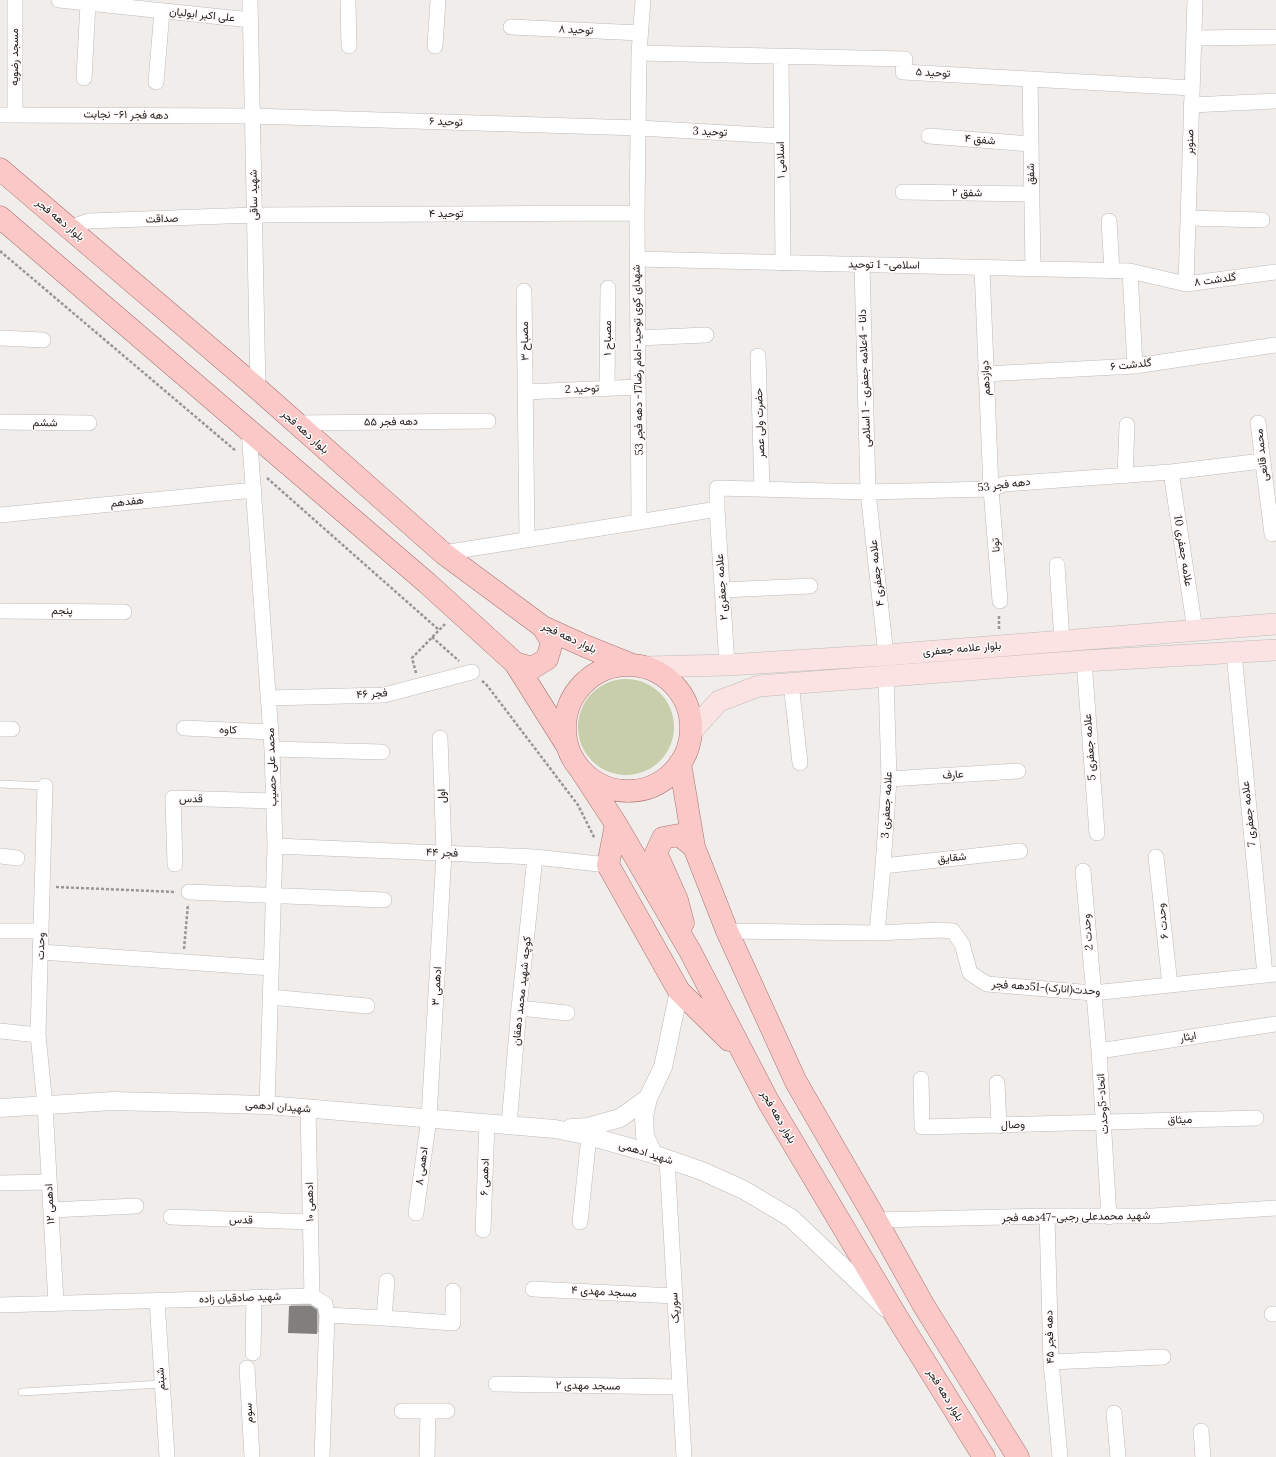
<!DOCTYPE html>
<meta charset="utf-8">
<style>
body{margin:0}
canvas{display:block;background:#f0edeb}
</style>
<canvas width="1276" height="1457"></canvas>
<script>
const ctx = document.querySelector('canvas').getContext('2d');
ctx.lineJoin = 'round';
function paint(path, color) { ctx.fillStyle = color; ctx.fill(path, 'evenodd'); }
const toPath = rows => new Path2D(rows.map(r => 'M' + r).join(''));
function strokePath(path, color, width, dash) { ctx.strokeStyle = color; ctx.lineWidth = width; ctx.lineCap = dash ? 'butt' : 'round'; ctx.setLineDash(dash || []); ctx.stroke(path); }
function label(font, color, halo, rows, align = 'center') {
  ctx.font = font + ' Lora,Vazirmatn,serif'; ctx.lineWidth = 3; ctx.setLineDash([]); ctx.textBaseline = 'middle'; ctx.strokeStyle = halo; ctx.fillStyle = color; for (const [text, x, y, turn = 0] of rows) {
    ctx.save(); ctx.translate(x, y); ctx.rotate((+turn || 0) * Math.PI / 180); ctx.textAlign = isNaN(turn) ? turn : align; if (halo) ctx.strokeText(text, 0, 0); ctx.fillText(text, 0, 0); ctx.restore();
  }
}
const green = toPath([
 '578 727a48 48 0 1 1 96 0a48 48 0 1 1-96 0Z'
]);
const shadow = toPath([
 [296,1300,318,1300,323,1326,317,1333,290,1306]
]);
const building = toPath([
 [289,1306,311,1306,317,1310,317,1334,288,1333]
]);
const path = toPath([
 [0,251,236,451],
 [267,478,439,630],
 [999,629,999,614],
 [432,637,459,661],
 [416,673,412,658,445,624],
 [482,681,486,684,578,805,595,839],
 [56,887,176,892],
 [184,949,188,904]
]);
const service = toPath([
 [0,784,45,786],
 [22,1392,162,1384]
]);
const minor = toPath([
 [15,0,15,114],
 [59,0,251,20],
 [250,0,258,389],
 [348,0,349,46],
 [511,27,641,33],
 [1194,38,1276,37],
 [435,46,438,0],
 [639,53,905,59,903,72,1192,88],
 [781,57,783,263],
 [84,78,88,3],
 [1030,79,1033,269],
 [156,82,162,11],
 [1191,105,1276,101],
 [0,115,252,116,639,128,781,136],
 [929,136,1031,144],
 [903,192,1032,194],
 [1188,218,1262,220],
 [1109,221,1112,271],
 [70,228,88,221,254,215,637,213],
 [637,259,1130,271,1186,284,1276,272],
 [862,265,868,492,886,655],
 [982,268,991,489,1000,601],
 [1130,271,1135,366],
 [1186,284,1195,0],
 [524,291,527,539],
 [0,338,43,340],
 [638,338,706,335],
 [758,356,762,489],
 [985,374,1135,366,1276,345],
 [607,388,608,288],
 [525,392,638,387],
 [0,422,89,423],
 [295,423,488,421],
 [1258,423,1272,534],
 [249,430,272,749,275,846,267,1105],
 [1171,472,1195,630],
 [1125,476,1127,425],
 [0,515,254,490],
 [639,522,717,509],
 [443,553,639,522,637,213,639,53,643,0],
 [1057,565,1062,641],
 [722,590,810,586],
 [0,611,124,612],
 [1234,653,1265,975],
 [1084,661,1097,833],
 [727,665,717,509,717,488,868,492,991,489,1004,484,1171,472,1262,461],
 [791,683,800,763],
 [269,698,384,695,472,672],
 [184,728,271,732],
 [0,729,12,729],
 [272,749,382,752],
 [889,779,1018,771],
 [45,786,38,1035,45,1105,56,1303],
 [275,846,535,857,608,865],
 [0,856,17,858],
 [1156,857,1170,985],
 [175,864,173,798,274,801],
 [883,866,1020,851],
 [1083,871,1099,1051,1109,1217],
 [189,892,384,900],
 [0,931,41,931],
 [727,931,877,933,940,930,953,931,962,944,970,973,987,984,1093,993,1276,974],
 [877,933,883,866,889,779,886,677],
 [41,952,271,968],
 [270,997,367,1006],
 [519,1008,567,1013],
 [0,1031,38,1035],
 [1099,1051,1276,1024],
 [921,1079,922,1127,1256,1118],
 [997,1083,999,1126],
 [308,1109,312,1296],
 [509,1125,519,1008,535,857],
 [667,1159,684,1457],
 [0,1183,49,1182],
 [51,1210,136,1206],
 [416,1213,429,1118,444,853,440,738],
 [1047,1216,1051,1362,1060,1457],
 [171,1217,310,1222],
 [876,1220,1047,1216,1153,1216,1276,1208],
 [580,1222,589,1136],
 [483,1230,487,1123],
 [533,1289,675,1296],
 [157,1300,167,1457],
 [0,1305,312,1296,325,1304,327,1315,322,1457],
 [1272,1314,1276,1314],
 [327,1315,384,1318,453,1323,453,1291],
 [384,1318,387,1281],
 [253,1353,254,1297],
 [1051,1362,1163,1357],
 [247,1368,252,1457],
 [496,1384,680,1387],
 [402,1411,447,1411],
 [1114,1413,1118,1457],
 [1201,1431,1203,1457],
 [427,1457,428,1411]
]);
const tertiary = toPath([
 [648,1098,644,1117,645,1136,653,1154],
 [0,1108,113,1101,267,1105,555,1129,589,1136,653,1154,702,1171,744,1190,791,1218,886,1308],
 [571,1128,588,1127,620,1118,648,1098,663,1067,679,991]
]);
const secondary = toPath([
 [647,667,727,665,886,655,1276,624],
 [691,732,719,701,759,686,1084,661,1276,650]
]);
const primary = toPath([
 [0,169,258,389,443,553,543,627,585,646,630,664],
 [0,217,427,583,515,663,566,744],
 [515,663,532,668,547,659,552,642,543,627],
 '565 728a63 63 0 1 1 126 0a63 63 0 1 1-126 0Z',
 [680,763,694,847,727,931,796,1082,876,1220,924,1306,1018,1457],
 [582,772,616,824,690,951,768,1101,898,1319,984,1457],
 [616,824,608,865,679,991,729,1040],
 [683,923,677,900,656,853,663,838,679,835,694,847]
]);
const streetNames = [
 ["علی اکبر ابولیان",202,15,6],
 ["توحید ۸",576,30,3],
 ["مسجد رضویه",15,57,-90],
 ["توحید ۵",933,73,3],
 ["دهه فجر ۶۱- نجابت",126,115,1],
 ["توحید ۶",446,122,2],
 ["توحید 3",710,132,3],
 ["شفق ۴",980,140,5],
 ["صنوبر",1190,142,-89],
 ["اسلامی ۱",781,160,-91],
 ["شفق",1031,174,-91],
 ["شفق ۲",967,193,1],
 ["شهید ساقی",254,195,-91],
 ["توحید ۴",446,214],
 ["صداقت",162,219,-2],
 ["بلوار دهه فجر",60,220,40],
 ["اسلامی- 1 توحید",884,265,1],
 ["گلدشت ۸",1215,280,-8],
 ["مصباح ۱",608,338,-90],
 ["مصباح ۳",525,341,-91],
 ["شهدای کوی توحید-امام رضا17- دهه فجر 53",638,360,-91],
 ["گلدشت ۶",1131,365,-6],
 ["دانا - 4علامه جعفری - 1 اسلامی",865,378,-92],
 ["دوازدهم",986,378,-93],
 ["توحید 2",582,389,-3],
 ["دهه فجر ۵۵",391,422,-1],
 ["ششم",45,423,1],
 ["حضرت ولی عصر",760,423,-92],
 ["بلوار دهه فجر",305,432,42],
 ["محمد قانعی",1262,455,-96],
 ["دهه فجر 53",1004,485,-7],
 ["هفدهم",127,502,-6],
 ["تونا",996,545,-94],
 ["علامه جعفری 10",1183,551,81],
 ["علامه جعفری ۴",877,573,-96],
 ["علامه جعفری ۲",722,587,-94],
 ["پنجم",62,611],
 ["بلوار دهه فجر",569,638,25],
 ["بلوار علامه جعفری",962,649,-5],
 ["فجر ۴۶",372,694,-4],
 ["کاوه",228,730,3],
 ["علامه جعفری 5",1090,747,-94],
 ["محمد علی حصیب",272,767,-92],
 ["عارف",953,775,-4],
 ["اول",442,796,-92],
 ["قدس",191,799,1],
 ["علامه جعفری 3",887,805,-87],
 ["علامه جعفری 7",1249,814,-96],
 ["فجر ۴۴",442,853,2],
 ["شقایق",952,858,-6],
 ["وحدت ۶",1163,921,-96],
 ["وحدت 2",1088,932,-95],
 ["وحدت",41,946,-88],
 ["ادهمی ۳",437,986,-87],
 ["وحدت(انارک)-51دهه فجر",1046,988,4],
 ["کوچه شهید محمد دهقان",522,991,-84],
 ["ایثار",1188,1037,-9],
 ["اتحاد-5وحدت",1103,1104,-94],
 ["شهیدان ادهمی",278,1107,4],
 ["بلوار دهه فجر",778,1117,60],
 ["میثاق",1180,1120,-2],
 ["وصال",1013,1125,-2],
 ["شهید ادهمی",646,1153,17],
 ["ادهمی ۸",422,1166,-82],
 ["ادهمی ۶",485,1177,-88],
 ["ادهمی ۱۰",310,1202,-91],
 ["ادهمی ۱۲",50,1204,-93],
 ["شهید محمدعلی رجبی-47دهه فجر",1076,1217,-1],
 ["قدس",241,1220,2],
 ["مسجد مهدی ۴",604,1292,3],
 ["شهید صادقیان زاده",240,1298,-2],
 ["سوریک",675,1308,-93],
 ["دهه فجر ۴۵",1050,1337,-92],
 ["شبنم",161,1379,-94],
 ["مسجد مهدی ۲",588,1386,1],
 ["بلوار دهه فجر",945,1395,58],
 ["سوم",249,1413,-93]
];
paint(green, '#c8cea9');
paint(shadow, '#0003');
paint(building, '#817f7d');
strokePath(service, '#bdbab8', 8);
strokePath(minor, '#bdbab8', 16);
strokePath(tertiary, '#bdbab8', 19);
strokePath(secondary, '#bdbab8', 22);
strokePath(primary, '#a97372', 23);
strokePath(path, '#989594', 2.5, [3, 2]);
strokePath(service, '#fff', 7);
strokePath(minor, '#fff', 15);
strokePath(tertiary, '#fff', 18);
strokePath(secondary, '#fce3e3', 21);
strokePath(primary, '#f9c8c7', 22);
label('11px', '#1c1a1a', '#fefaf9', streetNames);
</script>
